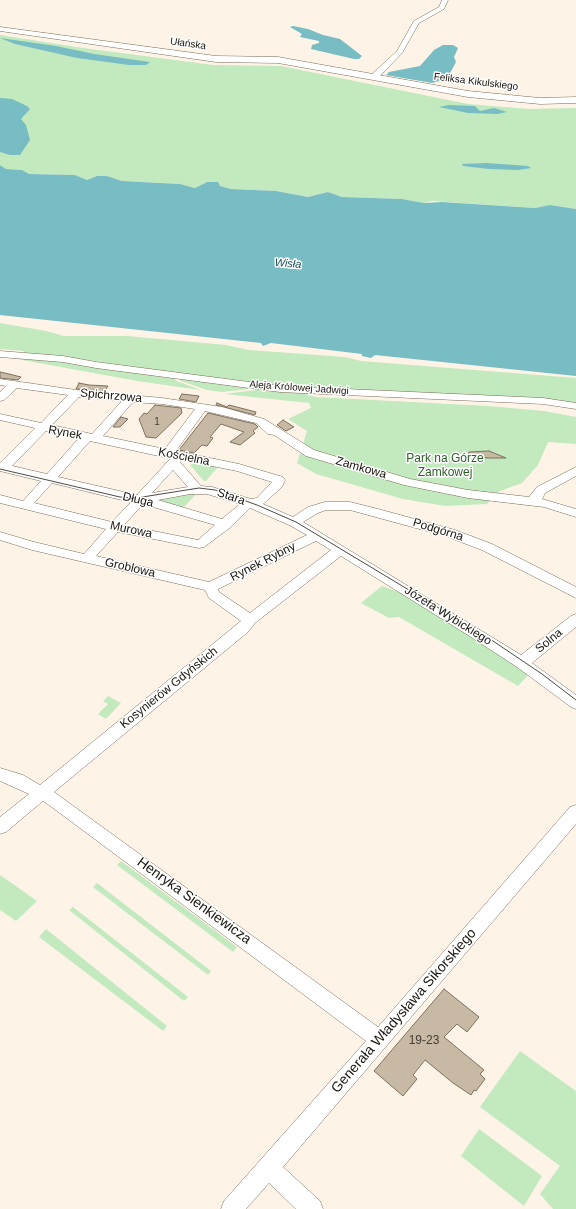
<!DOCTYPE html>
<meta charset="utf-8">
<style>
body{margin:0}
canvas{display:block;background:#fdf3e6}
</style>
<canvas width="576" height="1209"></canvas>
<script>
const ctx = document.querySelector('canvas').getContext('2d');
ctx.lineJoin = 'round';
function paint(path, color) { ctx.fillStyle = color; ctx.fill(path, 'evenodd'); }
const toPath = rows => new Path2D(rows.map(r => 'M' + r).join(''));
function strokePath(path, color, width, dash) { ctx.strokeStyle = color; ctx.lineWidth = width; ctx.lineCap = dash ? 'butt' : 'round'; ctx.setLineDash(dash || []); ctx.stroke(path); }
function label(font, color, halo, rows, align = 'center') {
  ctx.font = font + ' Arial,sans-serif'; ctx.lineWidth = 3; ctx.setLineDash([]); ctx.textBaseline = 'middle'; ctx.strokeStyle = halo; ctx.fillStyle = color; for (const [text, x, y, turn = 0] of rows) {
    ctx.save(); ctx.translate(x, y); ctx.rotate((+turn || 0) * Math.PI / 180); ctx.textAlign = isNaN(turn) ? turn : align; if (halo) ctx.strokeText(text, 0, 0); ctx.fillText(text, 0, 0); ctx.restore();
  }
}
const green = toPath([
 [0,35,83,48,213,65,281,66,468,104,529,109,576,108,576,209,551,205,535,208,432,201,424,203,402,199,342,197,328,192,308,197,276,191,231,189,220,186,217,182,207,182,195,188,180,184,122,181,107,176,97,176,87,180,75,175,29,174,22,170,6,169,0,165],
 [0,323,46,331,64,336,127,336,226,345,249,350,345,357,361,361,576,378,576,403,279,387,71,358,23,354,24,351,0,349],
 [6,357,56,359,175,377,175,380,179,382,201,390,137,381],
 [178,378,252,387,249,389,222,392,207,390,181,381],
 [254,388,307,392,308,395,316,397,488,406,544,411,576,417,576,444,548,442,538,465,522,483,500,491,487,504,445,506,403,499,316,474,297,463,307,431,288,419,311,408,309,403,224,394,256,390],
 [196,462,217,467,217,468,206,481,204,481,190,465],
 [197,493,183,508,158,501,161,499],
 [382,586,399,592,531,672,518,686,399,617,389,618,361,603],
 [108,696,121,703,106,719,98,714,108,704,103,701],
 [121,861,237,947,233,952,117,865],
 [0,875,37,901,16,921,0,910],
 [97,883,211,971,208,975,93,887],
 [73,907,188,997,184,1001,69,910],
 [46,929,167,1026,163,1031,39,937],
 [520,1051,576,1091,576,1209,553,1209,540,1194,560,1166,480,1107],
 [479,1129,542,1176,524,1206,461,1156]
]);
const water = toPath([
 [293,26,308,29,323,35,340,39,362,56,359,59,354,59,311,49,312,45,319,43,319,41,300,37,302,34,290,27],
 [0,38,56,46,94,54,150,62,146,65,129,65,77,58,15,44],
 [443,45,453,45,458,48,454,57,456,62,447,79,432,83,386,75,389,72,420,66,434,50],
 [0,98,12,99,27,106,30,109,21,119,26,125,30,140,20,155,10,155,0,152],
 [449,105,475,106,480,111,494,108,507,112,497,114,468,113,439,107],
 [487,163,528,166,531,168,518,170,489,169,463,166,462,164],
 [0,165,6,169,22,170,29,174,75,175,87,180,97,176,107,176,122,181,180,184,195,188,207,182,218,182,220,186,231,189,276,191,308,197,328,192,342,197,402,199,424,203,442,202,535,208,550,205,576,209,576,376,375,355,371,358,362,356,362,354,271,343,263,346,261,343,0,315]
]);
const building = toPath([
 [0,372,9,374,21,377,18,380,0,378,0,372],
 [79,383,89,385,108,386,105,391,76,389,79,383],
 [182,394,199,396,196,402,179,399,182,394],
 [217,403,227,407,229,405,256,412,255,415,216,405,217,403],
 [155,405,181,408,182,413,156,438,146,437,139,419,144,413,147,414,155,405],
 [208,413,255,424,258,427,253,431,255,433,240,445,230,442,244,432,221,424,210,437,213,438,207,446,202,445,194,453,179,450,208,413],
 [121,417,128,419,120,427,113,427,121,417],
 [283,420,294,427,286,431,277,425,283,420],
 [489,451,506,458,487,458,468,455,469,452,489,451],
 [444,989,479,1017,467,1032,457,1024,444,1037,484,1070,480,1074,485,1079,476,1091,474,1090,471,1095,453,1083,425,1060,413,1075,417,1079,403,1096,374,1071,444,989]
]);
const minor = toPath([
 [442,0,448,0,444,9,419,23,402,53,377,79,371,79,371,75,397,51,414,21,439,7,442,0],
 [0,351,63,356,96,362,280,386,543,398,576,403,576,409,543,404,280,392,96,368,63,362,0,357,0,351],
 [0,379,76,390,162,398,222,407,264,419,314,450,410,479,468,490,529,497,537,487,576,467,576,476,545,493,542,499,576,509,576,517,544,507,468,498,404,485,306,456,274,435,268,434,256,423,205,411,176,451,239,464,283,477,285,480,282,487,263,504,293,517,308,507,325,502,350,502,378,509,455,530,492,544,576,587,576,598,482,550,445,536,350,510,326,510,318,513,303,522,521,655,571,616,576,614,576,627,532,663,576,695,576,709,571,707,517,667,468,635,341,556,255,623,248,632,54,792,378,1027,570,807,576,805,576,824,283,1167,320,1201,323,1209,296,1209,269,1183,246,1209,221,1209,224,1201,366,1041,49,805,43,801,6,832,0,834,0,817,29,794,0,781,0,768,23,775,40,785,241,621,209,598,205,590,32,550,0,540,0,532,34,542,84,554,106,529,0,503,0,495,23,501,41,481,0,471,0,463,35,428,0,420,0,414,41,423,68,395,17,388,4,400,0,401,0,392,6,386,0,385,0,379],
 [79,397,122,401,92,434,52,425,79,397],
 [133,402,162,404,195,409,165,449,103,436,133,402],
 [46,431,79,438,47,474,12,466,46,431],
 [90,441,168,458,171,458,137,495,58,477,90,441],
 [182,460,237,471,272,482,257,498,251,499,212,487,201,486,180,462,182,460],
 [173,470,188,487,152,493,173,470],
 [52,483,130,502,131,502,112,522,34,503,52,483],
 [190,494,207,494,240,504,222,519,158,500,190,494],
 [143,504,215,525,198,540,124,525,143,504],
 [250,508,289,525,307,535,209,582,96,556,118,532,199,548,204,547,231,527,250,508],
 [316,541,331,550,250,613,219,592,218,589,316,541]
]);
const major = toPath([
 [0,27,216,56,278,57,468,91,540,98,576,97,576,103,540,104,468,97,278,63,216,62,0,31,0,27]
]);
const tram = toPath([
 [0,469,120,497,136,498,199,488,215,490,257,505,296,522,487,637,542,674,576,700]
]);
const farStreetnames = [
 ["Ułańska",188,44,8],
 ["Feliksa Kikulskiego",476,82,7],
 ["Aleja Królowej Jadwigi",299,388,4]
];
const numberNames = [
 ["1",157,422]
];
const farWaternames = [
 ["Wisła",288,264,4]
];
const streetNames = [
 ["Spichrzowa",111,396,5],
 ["Rynek",65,433,10],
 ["Kościelna",184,457,11],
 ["Zamkowa",361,468,16],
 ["Stara",231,497,19],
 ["Długa",138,500,13],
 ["Murowa",131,530,12],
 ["Podgórna",438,530,17],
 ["Rynek Rybny",263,562,-27],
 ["Groblowa",130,568,13],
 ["Józefa Wybickiego",448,616,32],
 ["Solna",549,641,-39],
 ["Kosynierów Gdyńskich",169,688,-39]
];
const parkNames = [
 ["Park na Górze",445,459],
 ["Zamkowej",445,473]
];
const nearNumbernames = [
 ["19-23",424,1041]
];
const nearStreetnames = [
 ["Henryka Sienkiewicza",194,901,36],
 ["Generała Władysława Sikorskiego",404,1011,-49]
];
paint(green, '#c3e9bf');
paint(water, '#78bcc4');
paint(building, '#c8b9a4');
strokePath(building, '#7e715d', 1);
strokePath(minor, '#7a6c59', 1);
strokePath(major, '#7a6c59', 1);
paint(minor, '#fff');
paint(major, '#fff');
strokePath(tram, '#504a41', 1);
label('10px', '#19140c', '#fff', farStreetnames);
label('10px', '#453d32', null, numberNames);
label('italic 11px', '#155057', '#fff', farWaternames);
label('12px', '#19140c', '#fff', streetNames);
label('12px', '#2d5f29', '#fff', parkNames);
label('12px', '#453d32', null, nearNumbernames);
label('14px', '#19140c', '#fff', nearStreetnames);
</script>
